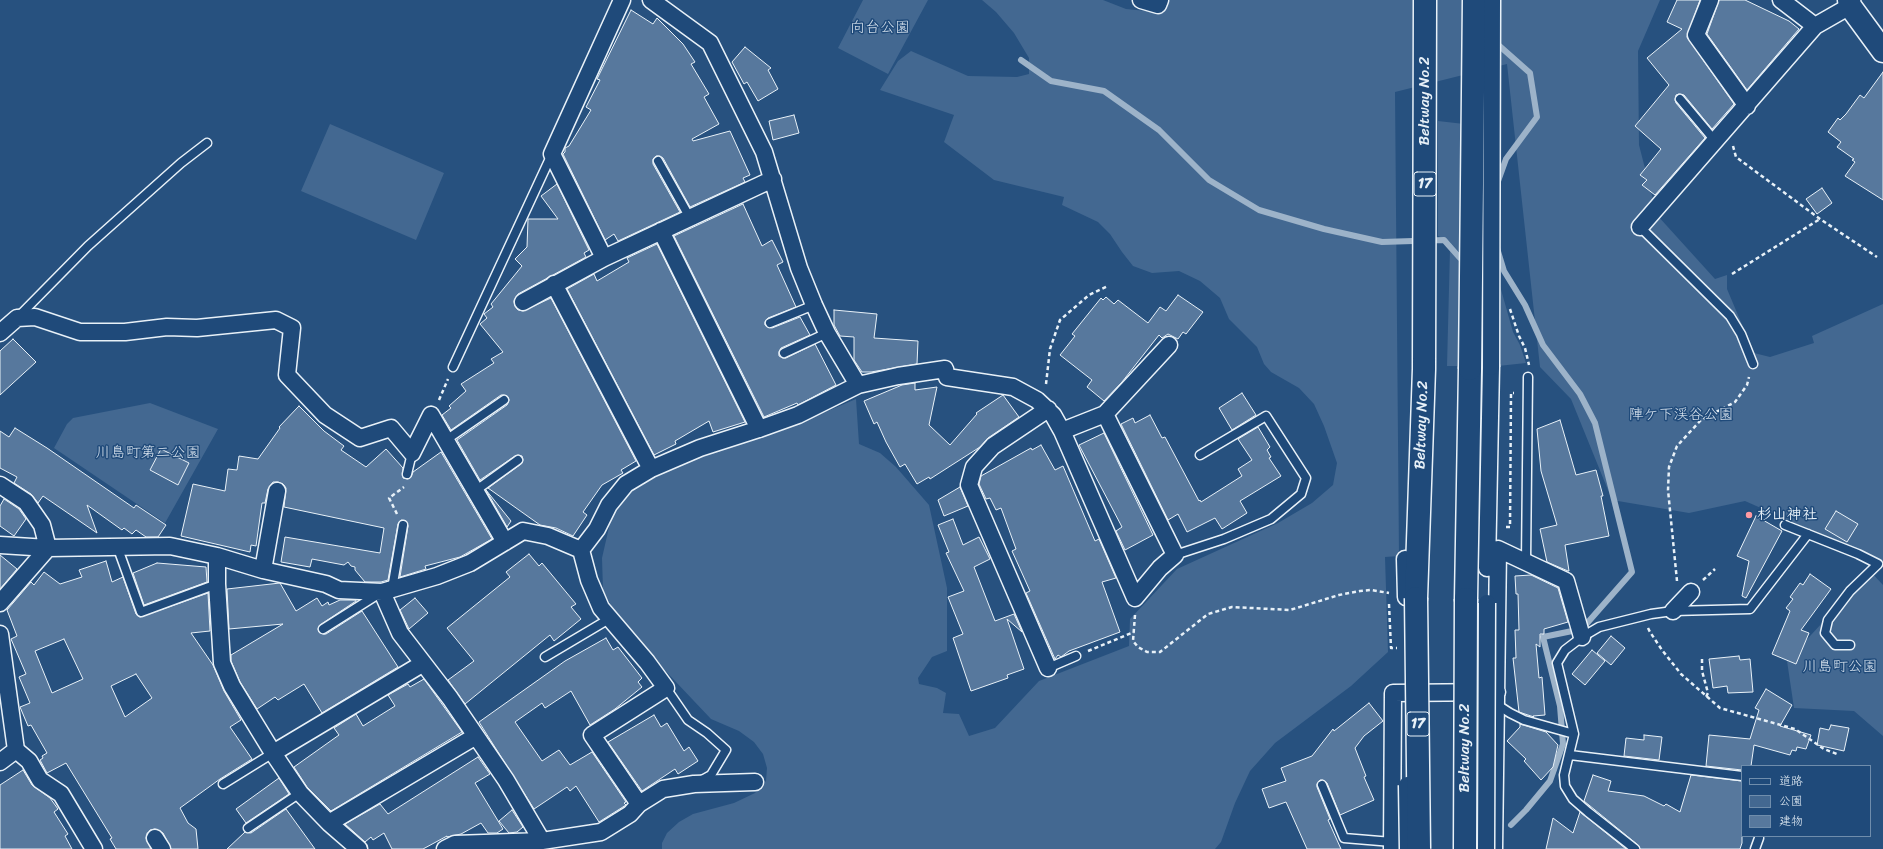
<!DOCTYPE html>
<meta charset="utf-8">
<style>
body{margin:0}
#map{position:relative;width:1883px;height:849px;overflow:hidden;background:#27517f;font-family:Sriracha,"Klee One",sans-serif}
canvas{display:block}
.legend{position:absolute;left:1741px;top:765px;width:130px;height:72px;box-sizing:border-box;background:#1f4a7a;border:1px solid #6f8dac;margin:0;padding:5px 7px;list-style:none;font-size:12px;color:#e8f1f8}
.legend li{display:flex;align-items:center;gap:8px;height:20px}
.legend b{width:20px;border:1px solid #6f8dac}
</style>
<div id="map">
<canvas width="1883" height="849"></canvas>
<ul class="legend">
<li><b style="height:5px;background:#1f4a7a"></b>道路</li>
<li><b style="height:11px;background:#436891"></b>公園</li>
<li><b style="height:11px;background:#57789d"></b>建物</li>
</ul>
</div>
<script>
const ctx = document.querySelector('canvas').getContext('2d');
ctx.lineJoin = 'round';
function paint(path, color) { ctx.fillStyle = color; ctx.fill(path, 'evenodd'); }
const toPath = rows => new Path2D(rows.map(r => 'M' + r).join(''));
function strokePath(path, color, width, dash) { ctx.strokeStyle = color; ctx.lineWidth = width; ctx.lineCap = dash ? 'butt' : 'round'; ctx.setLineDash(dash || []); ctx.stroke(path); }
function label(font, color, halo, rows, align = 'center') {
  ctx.font = font + ' Sriracha,"Klee One",sans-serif'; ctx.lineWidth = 3; ctx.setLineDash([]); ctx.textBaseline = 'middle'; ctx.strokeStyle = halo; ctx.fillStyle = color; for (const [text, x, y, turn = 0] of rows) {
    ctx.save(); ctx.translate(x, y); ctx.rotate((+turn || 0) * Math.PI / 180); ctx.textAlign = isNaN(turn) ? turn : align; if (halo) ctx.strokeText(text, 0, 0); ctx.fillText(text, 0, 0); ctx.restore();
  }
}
const green = toPath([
 [863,0,928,0,888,74,838,48],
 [982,0,1103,0,1126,9,1147,11,1164,10,1170,0,1660,0,1638,51,1639,145,1657,215,1715,279,1727,275,1727,289,1754,353,1770,357,1814,343,1812,336,1883,304,1883,562,1745,501,1689,513,1612,500,1571,399,1540,367,1507,64,1395,92,1399,556,1385,557,1388,652,1351,686,1275,743,1250,771,1235,803,1221,842,1215,849,662,849,662,843,667,833,679,822,693,814,734,803,755,793,766,781,767,768,763,754,754,742,739,731,711,719,640,644,615,613,603,590,602,558,610,523,618,509,632,491,656,472,734,443,776,433,856,399,859,444,880,453,896,467,929,505,947,588,947,651,932,657,918,678,919,684,937,688,946,693,943,713,959,714,969,736,995,728,1039,681,1129,646,1130,619,1177,569,1278,523,1312,503,1333,485,1337,463,1324,426,1314,404,1299,388,1271,372,1264,364,1257,347,1229,319,1220,298,1200,281,1179,271,1152,273,1133,266,1122,252,1110,234,1098,222,1062,205,1064,197,994,180,944,142,954,115,880,90,898,61,911,51,968,76,1017,77,1029,74,1029,58,1014,33,996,12],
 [1438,121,1473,125,1461,254,1448,240,1438,236],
 [330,124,444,173,416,240,301,191],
 [1450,249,1459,259,1481,259,1487,271,1500,286,1513,332,1520,345,1526,363,1498,366,1447,366],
 [150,403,218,429,165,523,54,448,67,424,73,418],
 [1870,571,1883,585,1883,736,1854,711,1794,708,1787,661]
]);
const stream = toPath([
 [1495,42,1530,73,1537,117,1506,159,1497,184],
 [1021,60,1051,81,1104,91,1159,130,1209,180,1259,210,1324,229,1382,242,1444,240,1460,258,1468,257],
 [1497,248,1504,271,1525,305,1543,345,1580,394,1595,423,1632,572,1582,629,1543,637,1560,706,1563,744,1550,781,1526,810,1511,825]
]);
const building = toPath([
 [1677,0,1700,0,1687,37,1734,104,1712,129,1684,95,1679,94,1676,95,1675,100,1676,103,1705,138,1655,195,1642,185,1647,180,1640,175,1661,149,1635,126,1669,85,1647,58,1682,29,1667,22,1677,0],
 [1719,0,1745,0,1789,21,1799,29,1747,90,1707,34,1719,0],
 [631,10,653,24,657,18,683,44,695,62,691,64,709,94,704,97,719,124,692,139,693,141,730,131,750,175,743,178,745,182,690,207,663,158,660,156,656,156,653,159,653,164,680,212,618,241,614,234,605,240,563,154,565,152,565,148,569,146,591,110,586,107,600,80,597,79,631,10],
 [745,47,771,68,768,70,778,89,758,101,747,82,744,84,732,62,745,47],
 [1883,72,1883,200,1845,176,1855,162,1852,160,1854,159,1837,147,1841,142,1828,132,1838,118,1840,120,1846,114,1860,95,1864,98,1883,72],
 [794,115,799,133,773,140,769,121,794,115],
 [557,184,589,250,584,253,586,257,518,294,514,301,515,306,518,310,523,311,551,298,636,461,621,470,623,473,602,485,583,512,587,515,573,536,556,528,540,525,488,488,521,464,523,460,522,456,518,455,515,456,480,480,457,440,507,405,509,400,508,397,504,395,501,395,451,430,442,415,451,408,449,406,466,391,461,384,494,363,491,359,503,352,480,324,487,318,484,314,493,307,491,304,522,266,515,259,527,247,528,219,558,219,541,196,557,184],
 [1822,188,1832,203,1817,214,1806,199,1822,188],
 [743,204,762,246,772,240,783,262,777,265,796,307,768,318,765,322,765,325,772,328,800,317,810,335,781,348,779,352,779,356,783,358,786,358,815,344,836,385,798,405,797,403,764,417,674,236,743,204],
 [657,244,745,422,713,432,709,421,675,441,676,444,654,455,567,289,594,274,597,281,629,262,627,258,657,244],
 [1178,295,1203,312,1186,334,1183,332,1178,339,1168,334,1162,338,1159,335,1122,382,1104,401,1087,387,1092,380,1060,355,1075,336,1072,334,1101,298,1103,300,1106,297,1114,304,1118,300,1148,323,1160,307,1166,311,1178,295],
 [834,310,877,314,874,338,918,341,917,364,871,372,862,372,854,360,854,337,840,336,834,325,834,310],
 [13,339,36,362,0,395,0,351,13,339],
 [915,383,915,390,937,387,929,425,950,445,977,414,976,413,1003,395,1019,417,988,438,980,447,930,479,929,477,917,484,905,464,900,467,886,442,877,422,874,424,864,401,902,385,915,383],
 [1242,393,1256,415,1232,430,1219,408,1242,393],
 [299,406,324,431,344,446,341,450,366,467,386,449,403,468,403,478,408,479,411,477,413,472,441,452,492,539,460,557,425,566,426,569,400,577,408,526,406,521,401,520,398,524,388,580,381,582,365,582,355,570,355,567,351,566,348,562,344,565,312,559,310,567,281,562,285,537,380,553,384,528,284,507,286,488,283,484,278,482,273,482,268,489,265,503,262,503,256,546,251,545,250,552,181,536,193,484,225,491,228,469,237,470,239,456,258,459,280,428,279,427,299,406],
 [1150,415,1162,438,1165,437,1199,501,1200,500,1201,502,1242,476,1238,469,1252,460,1238,439,1258,427,1270,447,1267,450,1271,457,1269,458,1281,476,1240,501,1247,513,1222,529,1215,518,1187,532,1178,514,1168,520,1121,424,1133,418,1135,423,1150,415],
 [1560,420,1576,475,1596,470,1603,496,1601,496,1609,536,1565,545,1569,571,1568,571,1547,562,1540,529,1557,525,1541,471,1537,429,1560,420],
 [15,428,47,448,134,508,136,505,166,525,158,537,146,537,136,530,132,534,124,528,122,530,87,505,97,533,43,496,38,503,31,494,14,483,17,477,0,468,0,431,9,437,15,428],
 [1104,433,1153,535,1125,550,1116,531,1122,527,1079,445,1104,433],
 [1041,445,1055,470,1063,466,1095,541,1099,539,1116,578,1102,582,1120,632,1069,651,1061,657,1058,655,1055,659,1026,593,1030,591,1012,551,1016,549,1001,508,996,510,990,498,986,499,979,484,981,476,1031,448,1032,450,1041,445],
 [161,449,189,463,178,485,150,470,161,449],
 [960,487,968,506,944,516,938,500,960,487],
 [486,490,511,521,507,527,486,490],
 [4,499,19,509,26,519,14,536,0,526,0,506,4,499],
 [1836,511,1858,524,1847,542,1825,529,1836,511],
 [1756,516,1782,531,1746,598,1742,596,1749,561,1737,556,1756,516],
 [953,519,963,545,979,537,990,559,974,567,995,621,1014,614,1022,632,1007,619,1024,669,1007,675,1008,678,971,691,953,638,963,634,948,597,964,591,946,553,949,552,938,525,953,519],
 [529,554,539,566,542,563,576,604,571,607,581,619,554,641,550,635,465,704,448,680,474,661,447,628,510,577,506,572,529,554],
 [0,555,17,569,0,589,0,555],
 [106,561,112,582,123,577,136,614,140,617,208,593,210,631,191,633,213,665,224,691,241,720,230,727,252,759,220,779,180,808,188,823,196,829,198,849,171,849,163,833,155,829,150,830,146,838,151,849,116,849,110,839,112,838,66,763,47,773,40,760,43,758,42,756,47,753,31,725,28,726,20,707,30,703,19,677,26,674,11,639,17,636,7,610,31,582,34,585,44,572,60,584,82,577,79,570,106,561],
 [64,639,83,679,52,693,35,651,64,639],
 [136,674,152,698,125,717,111,686,136,674],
 [157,563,206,567,207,582,144,605,133,573,157,563],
 [1810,574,1831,589,1801,630,1809,633,1796,664,1772,654,1790,611,1786,608,1793,599,1790,597,1800,583,1803,585,1810,574],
 [1531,575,1558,588,1568,622,1544,629,1544,634,1540,634,1540,647,1536,644,1539,678,1542,677,1545,715,1533,716,1534,717,1519,712,1513,658,1516,658,1515,630,1519,630,1518,594,1516,594,1515,576,1531,575],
 [280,583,296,611,317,598,322,606,328,602,329,605,340,600,356,600,356,601,320,625,318,629,319,632,323,634,326,634,362,611,398,667,322,713,304,684,278,700,275,697,257,709,240,682,231,661,231,655,283,624,229,629,227,589,280,583],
 [415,598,428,613,409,629,400,610,415,598],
 [1611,636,1625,648,1611,665,1597,653,1611,636],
 [606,638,613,650,618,647,642,678,638,682,642,687,615,709,590,725,571,691,545,708,542,703,515,722,542,761,559,750,570,765,592,752,626,802,624,803,626,805,599,822,576,786,570,791,567,787,534,809,479,722,565,661,606,638],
 [1592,650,1605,661,1585,685,1572,674,1592,650],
 [1739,656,1740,660,1750,659,1753,692,1728,693,1727,686,1713,688,1709,659,1739,656],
 [424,679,462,732,331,811,307,787,294,767,339,735,334,728,356,714,363,726,395,706,388,695,408,684,410,687,424,679],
 [1766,689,1792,705,1780,726,1811,735,1806,749,1797,747,1796,751,1792,750,1790,755,1754,745,1751,766,1742,766,1742,770,1706,766,1709,735,1750,739,1759,710,1755,708,1766,689],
 [1369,703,1383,721,1364,736,1355,748,1366,776,1364,777,1374,800,1340,815,1327,783,1323,780,1320,780,1317,784,1317,787,1330,819,1328,820,1341,849,1307,849,1286,802,1269,808,1262,789,1286,781,1281,768,1312,756,1333,729,1334,731,1369,703],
 [654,715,661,727,667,723,684,751,689,747,698,761,678,774,675,769,642,791,608,742,654,715],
 [1520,724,1546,732,1558,745,1553,767,1541,780,1524,761,1526,759,1507,741,1520,727,1520,724],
 [1831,725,1849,728,1844,751,1817,745,1820,728,1829,730,1831,725],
 [1644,735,1662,737,1659,760,1624,756,1626,738,1644,740,1644,735],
 [478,757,490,774,475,783,503,829,497,833,488,833,481,823,461,834,447,837,447,836,423,849,392,849,384,833,373,840,371,837,365,842,345,824,380,804,388,814,478,757],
 [23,770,32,785,50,798,58,809,54,812,68,834,65,836,72,849,0,849,0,785,23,770],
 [1593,775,1611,781,1608,791,1644,796,1664,806,1666,804,1680,812,1691,775,1742,781,1742,843,1740,849,1640,849,1638,845,1584,801,1593,775],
 [279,778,289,794,246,823,236,809,279,778],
 [286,809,315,849,227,849,245,832,251,833,286,809],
 [512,810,523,827,517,832,509,833,499,821,512,810],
 [1580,812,1585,816,1626,849,1546,849,1553,818,1573,833,1580,812]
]);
const path = toPath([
 [1733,146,1736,157,1820,219,1877,257],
 [1732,274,1820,219],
 [1510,309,1519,336,1525,348,1529,365],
 [1046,384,1050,349,1060,320,1089,295,1108,286],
 [439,400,448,379],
 [397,514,389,498,404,487],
 [1506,527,1510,527,1511,393,1514,393],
 [1703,580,1715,569],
 [1677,581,1668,490,1669,467,1677,446,1701,420,1735,402,1747,385,1749,377],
 [1389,604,1391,648,1397,648],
 [1135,615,1133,641,1138,647,1147,652,1160,652,1208,614,1232,607,1290,610,1339,595,1360,591,1371,590,1389,593],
 [1648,628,1650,632,1662,650,1681,674,1720,708,1795,729,1824,749,1837,754],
 [1088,651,1134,632],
 [1702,659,1702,671,1708,693,1706,697]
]);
const lane = toPath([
 [1680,99,1716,142],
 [658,161,690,218],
 [1640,227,1730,316,1741,334,1753,364],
 [19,316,88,246,181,163,207,143],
 [770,323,814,305],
 [784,353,827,333],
 [453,367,552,154],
 [446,440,504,400],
 [407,474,412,453],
 [475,491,518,460],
 [1785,525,1858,554,1878,564,1850,591,1828,620,1825,633,1835,645,1850,645],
 [117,546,141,612,217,584],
 [1175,555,1224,539,1271,519,1301,494,1306,478,1266,416,1200,455],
 [1526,561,1528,377],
 [392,589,403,525],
 [323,629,380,593],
 [545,657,609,619],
 [1048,668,1076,656],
 [666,688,688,720,707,733,726,750,711,775,702,780],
 [1496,704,1510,713,1524,720,1574,734],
 [1570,755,1742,776],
 [223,784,273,753],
 [1322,785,1344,838,1392,842],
 [248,828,300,793],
 [1635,849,1588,812,1573,799,1565,786,1564,775,1574,734,1557,663,1565,650,1582,637,1599,627,1651,614,1673,611,1750,609,1808,534],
 [1755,849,1759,838]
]);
const street = toPath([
 [651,0,710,43,764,152,799,268,814,305,827,333,858,385,898,376,945,369,947,377,1013,387,1037,400,1053,415,1062,431,1135,598,1160,568,1175,555,1105,414,1062,431],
 [1141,0,1158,5,1160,0],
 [1710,0,1696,35,1747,106],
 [1781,0,1815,26],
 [1640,227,1815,26,1850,6],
 [661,231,759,429],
 [604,258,552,154,622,0],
 [554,284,651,469],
 [523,302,604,258,773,179],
 [0,333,17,318,35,317,80,332,125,332,167,327,197,328,276,320,292,328,287,375,325,415,360,438,391,428,412,453,431,415],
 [1048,409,993,446,974,467,969,485,1048,668],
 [1105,414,1169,345],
 [431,415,505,542],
 [0,485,26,502,42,525,48,548],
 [0,545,48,548,170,546,217,556,263,570,326,584,339,590,382,592,437,576,470,563,523,531,548,536,581,550],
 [217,556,217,584,222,663,232,686,273,753,300,793,329,823,359,849],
 [1405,559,1406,597],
 [1487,568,1491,367],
 [263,570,277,491],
 [382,592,400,633,450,698,506,780,542,841],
 [0,603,48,548],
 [1673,611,1691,592],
 [0,634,16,750,0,762],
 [16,750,29,761,40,780,61,794,94,849],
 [273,753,422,664],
 [639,804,592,735,666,688,647,662,601,608,589,580,581,550,597,529,609,505,626,484,651,469,700,448,759,429,798,415,858,385],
 [329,823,476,736],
 [155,838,162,849],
 [445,849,455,844,542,841,601,832,630,814,639,804,663,789,694,784,755,782],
 [1392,849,1393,693,1497,692],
 [1494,849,1498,549,1566,581,1582,637]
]);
const secondary = toPath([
 [1849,0,1850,6,1883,51]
]);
const primary = toPath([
 [1416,598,1424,369,1425,0],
 [1466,599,1470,369]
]);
const streetBridge = toPath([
 [1491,367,1492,0],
 [1407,785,1408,849],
 [1486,849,1487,603]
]);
const primaryBridge = toPath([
 [1470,369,1474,0],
 [1416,598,1419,849],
 [1465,849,1466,599]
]);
const markers = [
 [1749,515,4,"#ff9aa2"]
];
const shields = [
 [1425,184,22],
 [1418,724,22]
];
const shieldNames = [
 ["17",1425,184],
 ["17",1418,724]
];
const parkNames = [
 ["向台公園",880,28],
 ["陣ケ下渓谷公園",1681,415],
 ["川島町第二公園",148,453],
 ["川島町公園",1840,667]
];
const streetNames = [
 ["Beltway No.2",1425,101,-90],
 ["Beltway No.2",1422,425,-88],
 ["Beltway No.2",1465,748,-90]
];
const poiNames = [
 ["杉山神社",1757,515]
];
paint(green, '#436891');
strokePath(stream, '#9db3c9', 6);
paint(building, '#57789d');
strokePath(building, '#e8f1f8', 1);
strokePath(lane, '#e8f1f8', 11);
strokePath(street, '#e8f1f8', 19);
strokePath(secondary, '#e8f1f8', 25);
strokePath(primary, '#e8f1f8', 25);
strokePath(path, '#e8f1f8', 2.5, [4, 3]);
strokePath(lane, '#1f4a7a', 8);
strokePath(street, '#1f4a7a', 16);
strokePath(secondary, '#1f4a7a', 22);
strokePath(primary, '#1f4a7a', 22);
strokePath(streetBridge, '#e8f1f8', 19, []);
strokePath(primaryBridge, '#e8f1f8', 25, []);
strokePath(streetBridge, '#1f4a7a', 16);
strokePath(primaryBridge, '#1f4a7a', 22);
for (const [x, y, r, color] of markers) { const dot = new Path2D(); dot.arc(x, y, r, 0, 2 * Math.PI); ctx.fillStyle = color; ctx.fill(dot); strokePath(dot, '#1f4a7a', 1.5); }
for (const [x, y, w] of shields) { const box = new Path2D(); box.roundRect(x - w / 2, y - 12, w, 24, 3); ctx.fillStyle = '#1f4a7a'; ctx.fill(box); strokePath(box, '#e8f1f8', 1); }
label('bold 14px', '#e8f1f8', null, shieldNames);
label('15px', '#d8e3ee', '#1f4a7a', parkNames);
label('15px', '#e8f1f8', '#1f4a7a', streetNames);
label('bold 15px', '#e8f1f8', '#1f4a7a', poiNames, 'left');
</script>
